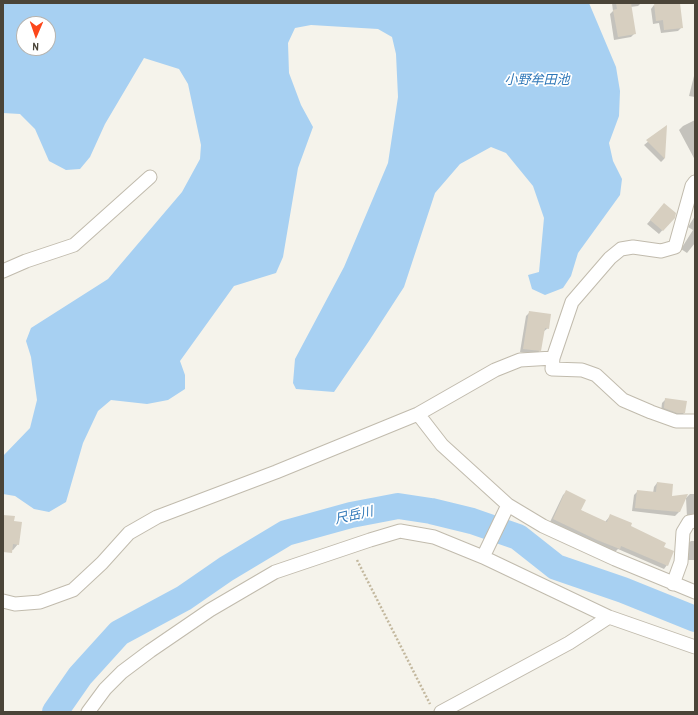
<!DOCTYPE html>
<meta charset="utf-8">
<style>
body{margin:0}
#map{position:relative;width:698px;height:715px;overflow:hidden;background:#f5f3eb;font-family:"Archivo Narrow",sans-serif}
canvas{display:block}
.frame{position:absolute;inset:0;border:4px solid #4a4438;pointer-events:none}
.north{position:absolute;left:16px;top:16px;width:40px;height:40px;box-sizing:border-box;background:#fff;border:1px solid #b7b4af;border-radius:50%;rotate:182deg;font-size:11px;font-weight:700;line-height:16px;text-align:center;color:#4a4438}
.north::after{content:'';display:block;margin:auto;width:14px;height:18px;background:#fc471b;clip-path:polygon(50% 0,100% 100%,50% 72%,0 100%)}
</style>
<div id="map">
<canvas width="698" height="715"></canvas>
<div class="frame"></div>
<div class="north">N</div>
</div>
<script>
const ctx = document.querySelector('canvas').getContext('2d');
ctx.lineJoin = 'round';
function paint(path, color) { ctx.fillStyle = color; ctx.fill(path, 'evenodd'); }
const toPath = rows => new Path2D(rows.map(r => 'M' + r).join(''));
function strokePath(path, color, width, dash) { ctx.strokeStyle = color; ctx.lineWidth = width; ctx.lineCap = dash ? 'butt' : 'round'; ctx.setLineDash(dash || []); ctx.stroke(path); }
function label(font, color, halo, rows, align = 'center') {
  ctx.font = font + ' "Archivo Narrow","Noto Sans JP",sans-serif'; ctx.lineWidth = 3.5; ctx.setLineDash([]); ctx.textBaseline = 'middle'; ctx.strokeStyle = halo; ctx.fillStyle = color; for (const [text, x, y, turn = 0] of rows) {
    ctx.save(); ctx.translate(x, y); ctx.rotate((+turn || 0) * Math.PI / 180); ctx.textAlign = isNaN(turn) ? turn : align; if (halo) ctx.strokeText(text, 0, 0); ctx.fillText(text, 0, 0); ctx.restore();
  }
}
const water = toPath([
 [3,3,589,3,616,67,620,91,619,116,609,143,613,161,622,179,620,195,578,253,571,276,563,288,545,295,532,289,528,275,539,272,544,218,533,186,506,153,491,147,460,164,435,193,404,287,369,341,334,392,296,389,293,383,295,359,344,267,388,163,398,97,396,54,392,37,378,29,311,25,295,28,288,43,289,73,301,105,313,127,298,168,283,257,276,273,234,286,180,361,185,375,185,389,168,400,147,404,111,400,98,411,83,443,66,502,49,512,34,509,15,496,3,494,3,456,30,428,37,400,31,357,26,341,31,328,108,279,182,192,200,159,201,145,188,84,179,69,144,58,105,124,90,157,80,169,66,170,49,161,35,129,20,114,3,113],
 [24,24,48,24,48,48,24,48]
]);
const shadow = toPath([
 [612,3,641,3,638,6,630,7,635,33,631,37,614,40,610,14,613,11],
 [654,5,682,27,678,31,661,33,659,23,653,24,651,9],
 [695,72,695,97,689,96],
 [695,120,695,160,679,130,683,126],
 [666,127,664,159,661,162,644,145],
 [661,208,674,217,659,234,647,224],
 [695,216,695,243,687,253,681,249,693,230,688,227],
 [530,312,548,328,543,332,540,350,537,354,520,352,526,316],
 [666,399,684,413,681,416,661,412,662,403],
 [657,483,671,497,679,512,675,516,632,511,634,495,638,491,653,493,654,487],
 [567,491,580,510,605,522,611,515,663,548,667,565,664,569,618,549,615,552,550,522,563,495],
 [690,494,695,494,695,518,687,517,686,498],
 [3,516,13,522,18,544,13,550,5,549,3,552],
 [691,541,695,541,695,560,687,560,687,544]
]);
const river = toPath([
 [55,712,80,676,119,633,184,598,226,569,286,533,351,515,398,506,431,511,472,521,518,537,556,567,623,590,695,619]
]);
const building = toPath([
 [616,3,631,3,636,34,618,37,613,10,617,9],
 [654,3,680,3,683,28,664,30,663,20,656,21],
 [667,125,665,159,646,140],
 [664,203,676,213,675,218,663,231,650,220],
 [529,311,551,314,549,329,545,328,541,351,523,349],
 [665,398,687,401,685,413,677,413,664,408],
 [657,482,673,484,672,496,688,494,680,512,635,508,637,490,656,492],
 [566,490,586,500,581,510,607,522,610,514,632,523,631,526,666,543,664,547,674,551,668,566,621,546,620,549,597,540,553,519],
 [3,515,15,516,14,521,22,522,19,545,13,544,12,553,3,552]
]);
const path = toPath([
 [357,560,430,704]
]);
const street = toPath([
 [695,182,692,186,675,247,661,251,633,247,621,249,610,258,572,302,553,358,552,369,582,370,596,375,623,400,651,412,676,421,695,421],
 [3,271,26,261,74,245,150,177],
 [418,414,442,445,508,505,543,526,615,559,695,592],
 [483,557,508,505],
 [673,584,681,562,683,532,689,522,695,521],
 [3,601,15,604,40,602,73,590,102,563,129,533,157,517,276,472,418,414,495,370,520,360,553,358],
 [88,712,105,689,122,672,150,651,210,610,275,572,370,540,400,531,434,537,483,557,609,617,695,647],
 [441,712,569,643,609,617]
]);
const waterNames = [
 ["小野牟田池",537,81],
 ["尺岳川",354,516,-13]
];
paint(water, '#a7d0f2');
paint(shadow, '#0003');
strokePath(river, '#a7d0f2', 26);
paint(building, '#d7cfc0');
strokePath(street, '#c1bbad', 15);
strokePath(path, '#c3b89e', 2.5, [2, 2]);
strokePath(street, '#fff', 13);
label('italic 13px', '#2e77b8', '#fff', waterNames);
</script>
